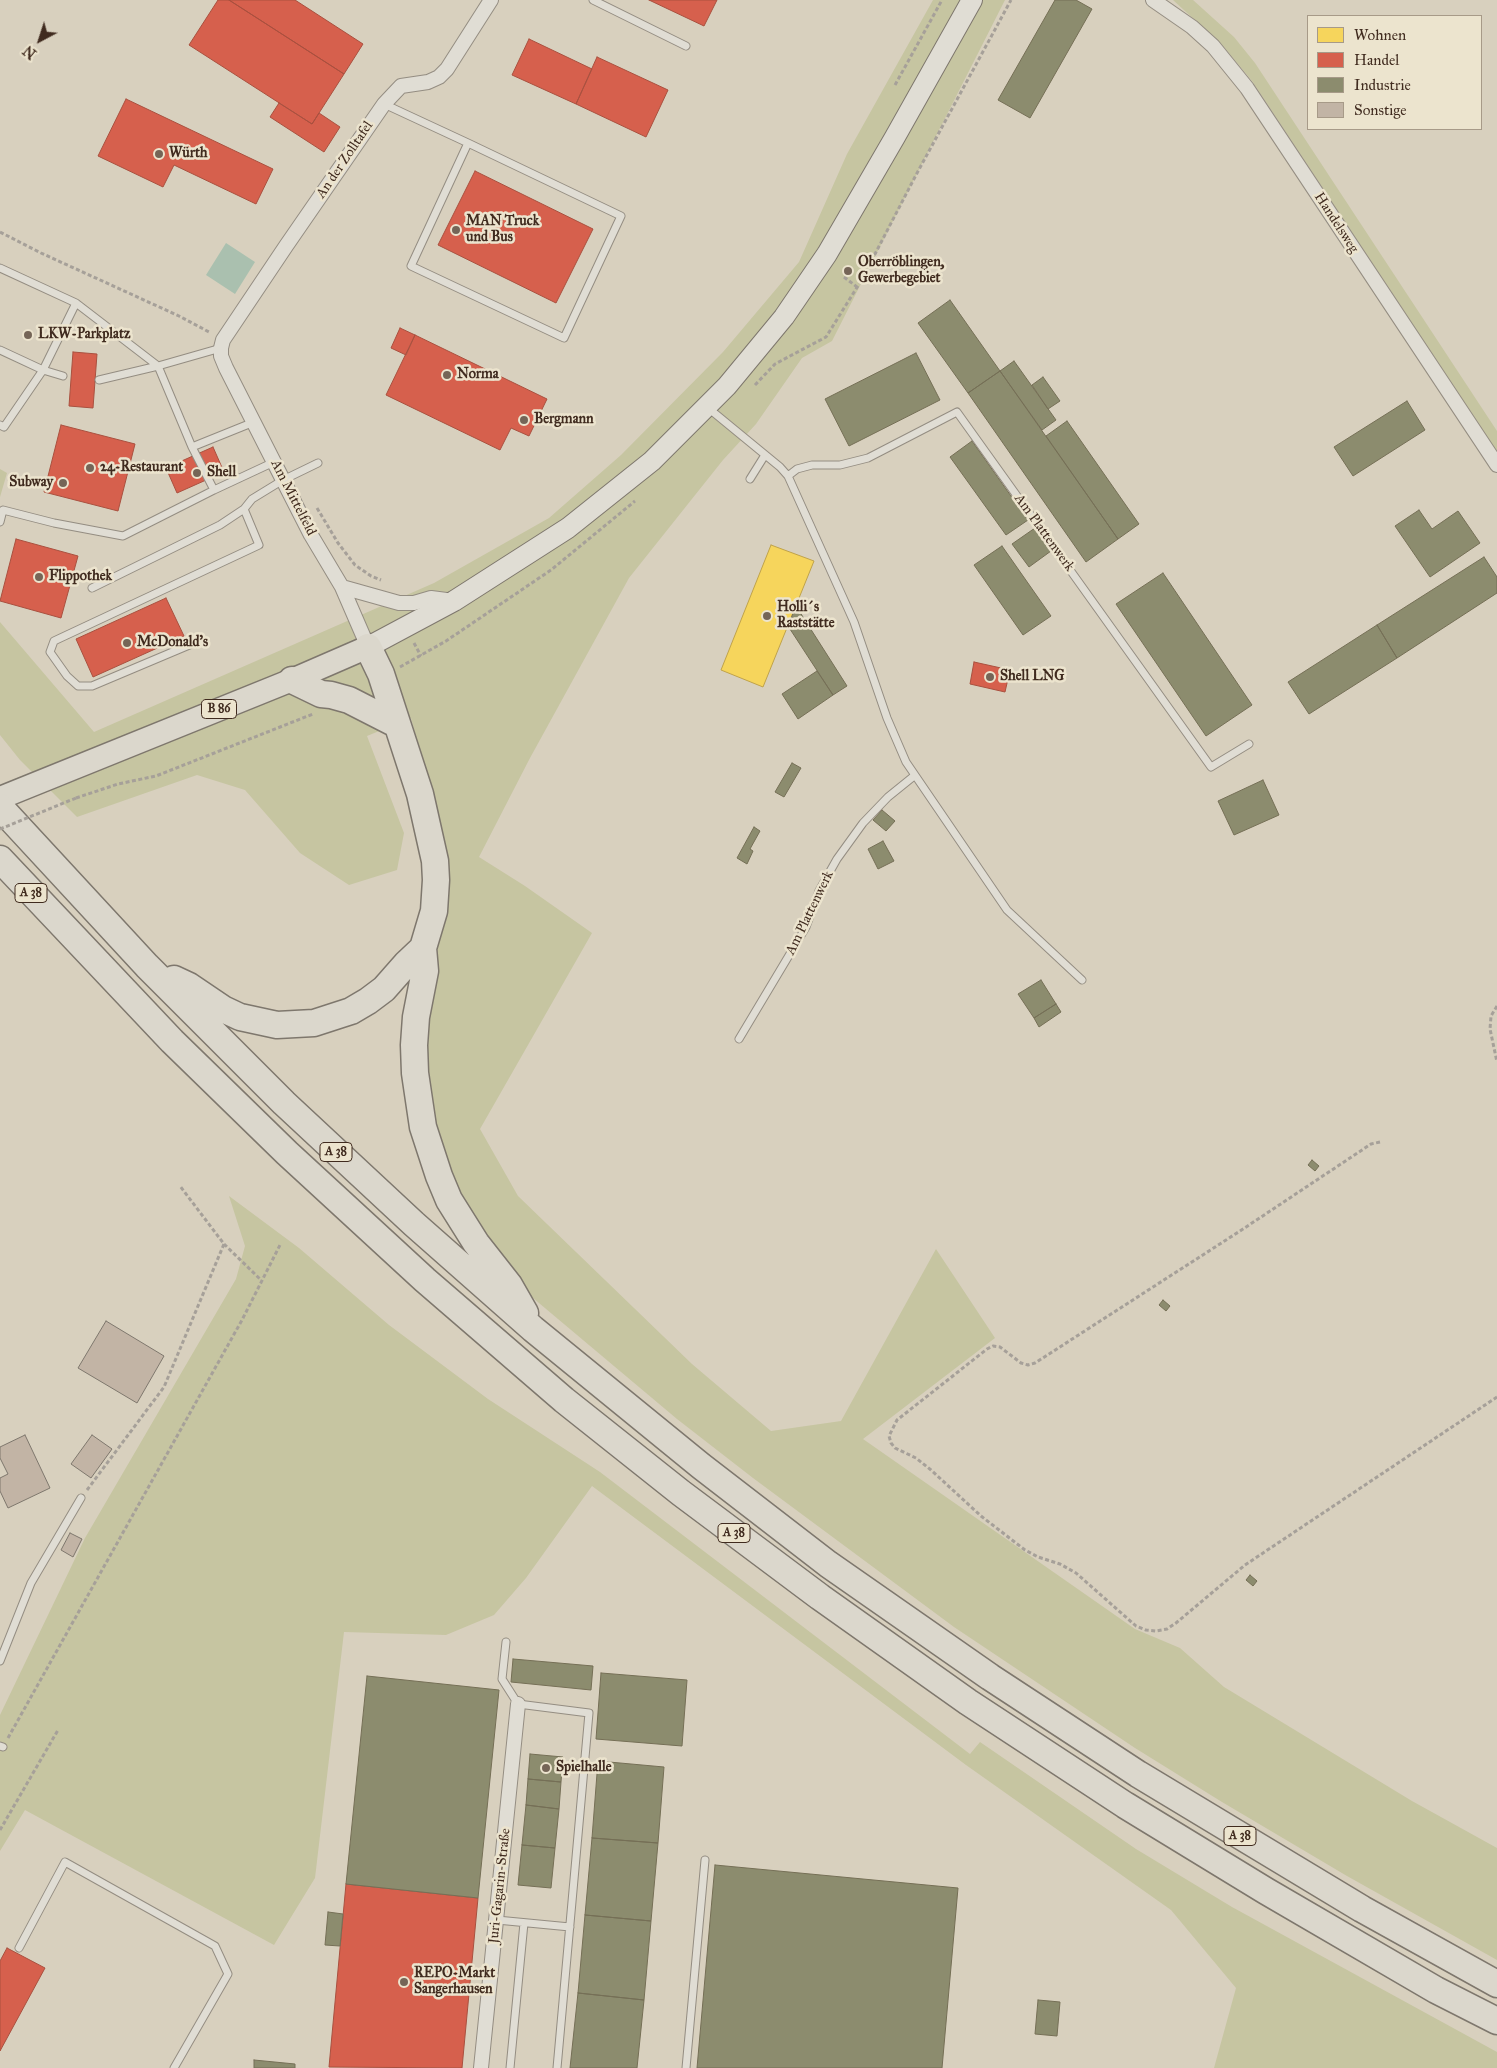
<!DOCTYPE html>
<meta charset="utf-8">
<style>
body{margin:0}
#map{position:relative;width:1497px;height:2068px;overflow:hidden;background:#d8d0be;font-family:"IM FELL Great Primer",serif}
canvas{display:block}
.legend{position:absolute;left:1307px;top:15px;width:175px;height:115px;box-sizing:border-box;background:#ece4ce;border:1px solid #a79a88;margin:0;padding:6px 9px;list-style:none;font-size:15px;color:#402b1f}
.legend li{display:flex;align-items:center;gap:10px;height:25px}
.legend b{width:25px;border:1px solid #a79a88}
.north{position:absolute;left:15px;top:15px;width:50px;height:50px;-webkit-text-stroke:4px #ece4ce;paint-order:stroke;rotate:220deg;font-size:14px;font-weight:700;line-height:20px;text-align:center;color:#402b1f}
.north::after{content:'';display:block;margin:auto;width:18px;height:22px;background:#402b1f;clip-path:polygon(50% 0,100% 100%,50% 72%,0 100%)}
</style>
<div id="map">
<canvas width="1497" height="2068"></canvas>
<ul class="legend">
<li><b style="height:14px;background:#f6d55c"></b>Wohnen</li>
<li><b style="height:14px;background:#d6604d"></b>Handel</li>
<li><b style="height:14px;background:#8c8c6e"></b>Industrie</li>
<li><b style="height:14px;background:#c2b4a5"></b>Sonstige</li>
</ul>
<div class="north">N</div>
</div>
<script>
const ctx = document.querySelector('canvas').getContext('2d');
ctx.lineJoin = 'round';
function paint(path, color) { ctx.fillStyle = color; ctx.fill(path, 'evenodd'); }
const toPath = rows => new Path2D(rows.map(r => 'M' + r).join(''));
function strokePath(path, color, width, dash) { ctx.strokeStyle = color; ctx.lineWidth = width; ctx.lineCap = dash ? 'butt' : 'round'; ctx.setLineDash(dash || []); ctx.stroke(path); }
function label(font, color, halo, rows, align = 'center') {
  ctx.font = font + ' "IM FELL Great Primer",serif'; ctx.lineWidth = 5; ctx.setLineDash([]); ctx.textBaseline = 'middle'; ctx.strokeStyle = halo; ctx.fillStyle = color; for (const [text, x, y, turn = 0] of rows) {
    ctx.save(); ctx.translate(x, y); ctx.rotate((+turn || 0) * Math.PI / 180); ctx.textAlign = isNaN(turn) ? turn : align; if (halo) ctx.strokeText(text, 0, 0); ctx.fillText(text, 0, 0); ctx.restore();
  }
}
const green = toPath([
 [933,0,1005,0,832,341,802,358,756,424,723,460,629,578,530,758,479,857,525,886,592,933,480,1129,518,1196,692,1364,771,1431,841,1421,936,1249,995,1338,863,1439,1135,1629,1180,1648,1224,1687,1412,1801,1497,1848,1497,1960,1347,1876,1222,1802,1135,1748,954,1627,753,1478,677,1419,533,1298,492,1253,439,1155,423,1065,435,955,444,921,448,866,442,831,411,718,367,736,404,833,397,870,349,885,300,853,245,790,197,775,77,817,20,760,0,735,0,622,94,732,434,583,549,518,621,455,723,352,799,262,847,154],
 [1173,0,1193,0,1234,37,1255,63,1497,431,1497,452,1252,81,1222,45],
 [0,469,7,473,0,497],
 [229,1196,299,1248,389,1325,488,1399,600,1472,970,1754,980,1742,1136,1849,1232,1907,1497,2052,1497,2068,1214,2068,1236,1988,1171,1910,966,1765,592,1486,526,1578,494,1615,446,1635,344,1632,315,1878,274,1945,25,1810,0,1851,0,1715,85,1538,236,1279,245,1246]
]);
const water = toPath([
 [226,243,255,262,235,294,206,275]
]);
const homes = toPath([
 [771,545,814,561,763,687,721,670,771,545]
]);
const shops = toPath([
 [218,0,229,0,344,74,312,124,189,45,218,0],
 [229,0,295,0,363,44,344,74,229,0],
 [649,0,717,0,704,26,649,0],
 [529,39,592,69,576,104,512,75,529,39],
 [597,57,668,90,646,137,576,104,597,57],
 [126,99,273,169,256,204,174,165,163,187,98,156,126,99],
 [279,103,312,124,319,113,340,127,324,152,270,117,279,103],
 [475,171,593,229,556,303,438,245,475,171],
 [400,328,415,335,406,355,391,348,400,328],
 [415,335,547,399,529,436,511,428,500,450,386,395,415,335],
 [73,352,97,354,93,408,69,406,73,352],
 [61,425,135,444,118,511,44,492,61,425],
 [213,447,224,472,177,493,166,468,213,447],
 [16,539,78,556,61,618,0,601,16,539],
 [166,598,184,636,93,677,76,639,166,598],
 [974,662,1010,670,1005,692,970,684,974,662],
 [346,1884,478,1898,462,2068,329,2067,346,1884],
 [7,1948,45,1968,0,2051,0,1961,7,1948]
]);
const industry = toPath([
 [1055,0,1076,0,1092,9,1030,118,998,100,1055,0],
 [950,300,1000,371,968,393,918,323,950,300],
 [916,353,940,400,849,446,825,399,916,353],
 [1014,361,1056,420,1042,430,1000,371,1014,361],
 [1000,371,1118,539,1086,562,968,393,1000,371],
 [1043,377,1060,401,1048,409,1032,385,1043,377],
 [1407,401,1425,430,1353,476,1334,447,1407,401],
 [1067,421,1139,524,1118,539,1046,436,1067,421],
 [972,441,1028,520,1006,535,950,457,972,441],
 [1419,510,1432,529,1458,511,1480,543,1430,577,1395,526,1419,510],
 [1035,528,1051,551,1029,567,1012,544,1035,528],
 [1002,546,1051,616,1023,635,974,565,1002,546],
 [1484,557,1497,577,1497,593,1397,658,1377,625,1484,557],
 [1163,573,1252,705,1206,736,1116,604,1163,573],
 [796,606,847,686,833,695,788,626,796,606],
 [1377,625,1397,658,1309,714,1288,682,1377,625],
 [817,671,833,695,798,719,782,694,817,671],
 [792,763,801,768,784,797,775,792,792,763],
 [1263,780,1279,815,1234,835,1218,801,1263,780],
 [882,810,895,821,886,831,873,820,882,810],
 [754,827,760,831,750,849,753,851,747,864,737,858,754,827],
 [883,841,894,861,878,869,868,849,883,841],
 [1041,980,1056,1004,1034,1018,1018,994,1041,980],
 [1056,1004,1061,1012,1039,1027,1034,1018,1056,1004],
 [1312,1160,1319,1166,1315,1171,1308,1165,1312,1160],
 [1163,1300,1170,1306,1166,1311,1159,1305,1163,1300],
 [1250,1575,1257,1581,1253,1586,1246,1580,1250,1575],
 [513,1659,593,1666,591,1690,511,1682,513,1659],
 [601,1673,687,1680,682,1746,596,1739,601,1673],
 [367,1676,499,1690,478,1898,346,1884,367,1676],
 [530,1754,563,1757,561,1782,528,1779,530,1754],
 [598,1761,664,1767,658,1843,592,1838,598,1761],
 [528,1779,561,1782,559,1809,526,1805,528,1779],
 [526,1805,559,1809,555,1848,522,1845,526,1805],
 [592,1838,658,1843,651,1921,585,1915,592,1838],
 [522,1845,555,1848,551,1888,518,1885,522,1845],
 [715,1865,958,1888,942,2068,697,2068,715,1865],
 [328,1912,343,1914,340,1946,325,1945,328,1912],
 [585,1915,651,1921,644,2000,578,1993,585,1915],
 [578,1993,644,2000,637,2068,570,2068,578,1993],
 [1038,2000,1060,2002,1057,2036,1035,2034,1038,2000],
 [254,2060,295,2064,295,2068,254,2068,254,2060]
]);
const building = toPath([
 [106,1321,164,1356,137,1403,78,1368,106,1321],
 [25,1435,50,1488,8,1508,0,1491,0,1478,8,1474,0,1458,0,1447,25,1435],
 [92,1435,112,1449,91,1478,71,1464,92,1435],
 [70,1533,82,1539,73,1557,61,1550,70,1533]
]);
const path = toPath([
 [895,85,942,0],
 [0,232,41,253,179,316,211,333],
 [844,277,857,287],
 [755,385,775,364,826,337,861,281,916,175,1011,0],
 [317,508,338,543,355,565,371,576,381,580],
 [414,643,421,656],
 [400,667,446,641,551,570,635,501],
 [76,798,118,784,156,776,313,714],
 [1497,1006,1491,1016,1490,1029,1497,1062],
 [1380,1142,1371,1144,1240,1231,1035,1363,1028,1365,1021,1363,1000,1347,993,1346,987,1349,897,1420,889,1436,891,1443,895,1448,916,1458,931,1470,981,1516,1025,1550,1038,1557,1060,1564,1076,1573,1136,1626,1146,1630,1156,1631,1167,1629,1176,1623,1245,1565,1497,1397],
 [224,1244,261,1280],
 [87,1490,164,1387,224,1244,180,1186],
 [8,1738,242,1320,280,1245],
 [0,1830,58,1730]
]);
const lane = toPath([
 [593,0,686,46],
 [384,104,468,143,621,216,564,338,411,266,468,143],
 [0,268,76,303,158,366,221,348],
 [0,350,43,370,76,303],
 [99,380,158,366,192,447,214,490,274,462],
 [707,407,780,467,788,476,854,622,887,718,906,762,1007,910,1082,980],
 [0,425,4,427,43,370,63,376],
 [192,447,254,422],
 [788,476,797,469,812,465,840,465,868,458,957,412,1211,767,1249,744],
 [750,479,765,455],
 [0,522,3,510,54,523,123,536,214,490],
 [92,588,220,525,244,509],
 [194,643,92,686,78,686,67,676,50,652,54,641,259,545,244,509,252,499,283,480,318,463],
 [739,1039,806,927,819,891,837,859,863,823,888,797,914,776],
 [506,1642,502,1679,518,1704,589,1713,557,2068],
 [0,1661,31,1583,81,1498],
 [0,1746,3,1747],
 [497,1920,570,1927],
 [19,1948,65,1862,215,1946,228,1974,174,2068],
 [510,2068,524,1923],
 [686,2068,705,1860]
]);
const street = toPath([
 [1153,0,1192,27,1213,46,1247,88,1497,465],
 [342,587,399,603,414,603,431,598,454,601],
 [368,647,342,587,311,535,226,368,221,356,221,348,223,340,286,246,384,104,401,86,428,82,439,77,447,69,491,0],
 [481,2068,518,1704]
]);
const secondary = toPath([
 [368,647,454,601,568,528,652,461,727,386,784,317,827,254,895,137,972,0]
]);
const primary = toPath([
 [0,798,292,680,368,647]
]);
const highway = toPath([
 [368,647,381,674,420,794,435,861,436,880,434,911,423,948,425,971,416,1017,414,1045,415,1073,423,1127,439,1176,449,1200,476,1243,509,1285,525,1313],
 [292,680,321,694,331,695,349,700,396,724],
 [0,807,147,966,284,1103,414,1224,533,1329,701,1466,828,1564,990,1677,1138,1774,1362,1909,1497,1984],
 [0,859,172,1041,287,1153,425,1280,564,1400,681,1493,820,1597,968,1702,1125,1805,1266,1891,1436,1990,1497,2021],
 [174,979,189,986,223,1009,240,1017,277,1025,314,1023,351,1011,368,1001,384,989,406,964,423,948]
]);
const pathBridge = toPath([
 [0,829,76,798]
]);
const markers = [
 [159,154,5,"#756557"],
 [456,230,5,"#756557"],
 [848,271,5,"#756557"],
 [28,335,5,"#756557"],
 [447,375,5,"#756557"],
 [524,420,5,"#756557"],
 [90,468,5,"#756557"],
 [197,473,5,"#756557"],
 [63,483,5,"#756557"],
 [39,577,5,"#756557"],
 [767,616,5,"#756557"],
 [127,643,5,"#756557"],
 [990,677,5,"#756557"],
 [546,1768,5,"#756557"],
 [404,1982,5,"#756557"]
];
const shields = [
 [219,709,35],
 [31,893,32],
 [336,1152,32],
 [734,1533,32],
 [1240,1836,32]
];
const shieldNames = [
 ["B 86",219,709],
 ["A 38",31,893],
 ["A 38",336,1152],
 ["A 38",734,1533],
 ["A 38",1240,1836]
];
const poiNames = [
 ["Würth",169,154],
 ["MAN Truck",466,222],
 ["und Bus",466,238],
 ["Oberröblingen,",858,263],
 ["Gewerbegebiet",858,279],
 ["LKW-Parkplatz",38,335],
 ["Norma",457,375],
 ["Bergmann",534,420],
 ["24-Restaurant",100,468],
 ["Shell",207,473],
 ["Subway",53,483,"right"],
 ["Flippothek",49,577],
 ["Holli´s",777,608],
 ["Raststätte",777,624],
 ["McDonald's",137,643],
 ["Shell LNG",1000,677],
 ["Spielhalle",556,1768],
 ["REPO-Markt",414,1974],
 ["Sangerhausen",414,1990]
];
const streetNames = [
 ["An der Zolltafel",345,160,-56],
 ["Handelsweg",1336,223,57],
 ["Am Mittelfeld",293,498,63],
 ["Am Plattenwerk",1044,533,54],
 ["Am Plattenwerk",810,913,-64],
 ["Juri-Gagarin-Straße",500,1886,-84]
];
paint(green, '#c6c5a1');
paint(water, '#aac0af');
paint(homes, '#f6d55c');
strokePath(homes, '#bfa24a', 1);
paint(shops, '#d6604d');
strokePath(shops, '#a9503f', 1);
paint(industry, '#8c8c6e');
strokePath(industry, '#756f56', 1);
paint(building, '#c2b4a5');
strokePath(building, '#7e776d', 1);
strokePath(lane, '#948d82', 9);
strokePath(street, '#948d82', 16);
strokePath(secondary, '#7e776d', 22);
strokePath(primary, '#7e776d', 25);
strokePath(highway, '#7e776d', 29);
strokePath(path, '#a6a099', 3, [4, 2.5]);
strokePath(lane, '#e0ddd4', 7);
strokePath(street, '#e0ddd4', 14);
strokePath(secondary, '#e0ddd4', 20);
strokePath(primary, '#dbd7cc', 22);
strokePath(highway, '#dbd7cc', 26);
strokePath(pathBridge, '#a6a099', 3, [4, 2.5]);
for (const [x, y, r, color] of markers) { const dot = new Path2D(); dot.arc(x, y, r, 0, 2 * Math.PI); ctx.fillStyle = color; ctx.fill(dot); strokePath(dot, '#ece4ce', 2); }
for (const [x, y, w] of shields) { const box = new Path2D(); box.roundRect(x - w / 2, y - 9.5, w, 19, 4); ctx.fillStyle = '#ece4ce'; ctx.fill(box); strokePath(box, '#402b1f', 1); }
label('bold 12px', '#402b1f', null, shieldNames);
label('bold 14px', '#402b1f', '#ece4ce', poiNames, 'left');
label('14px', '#402b1f', '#ece4ce', streetNames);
</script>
